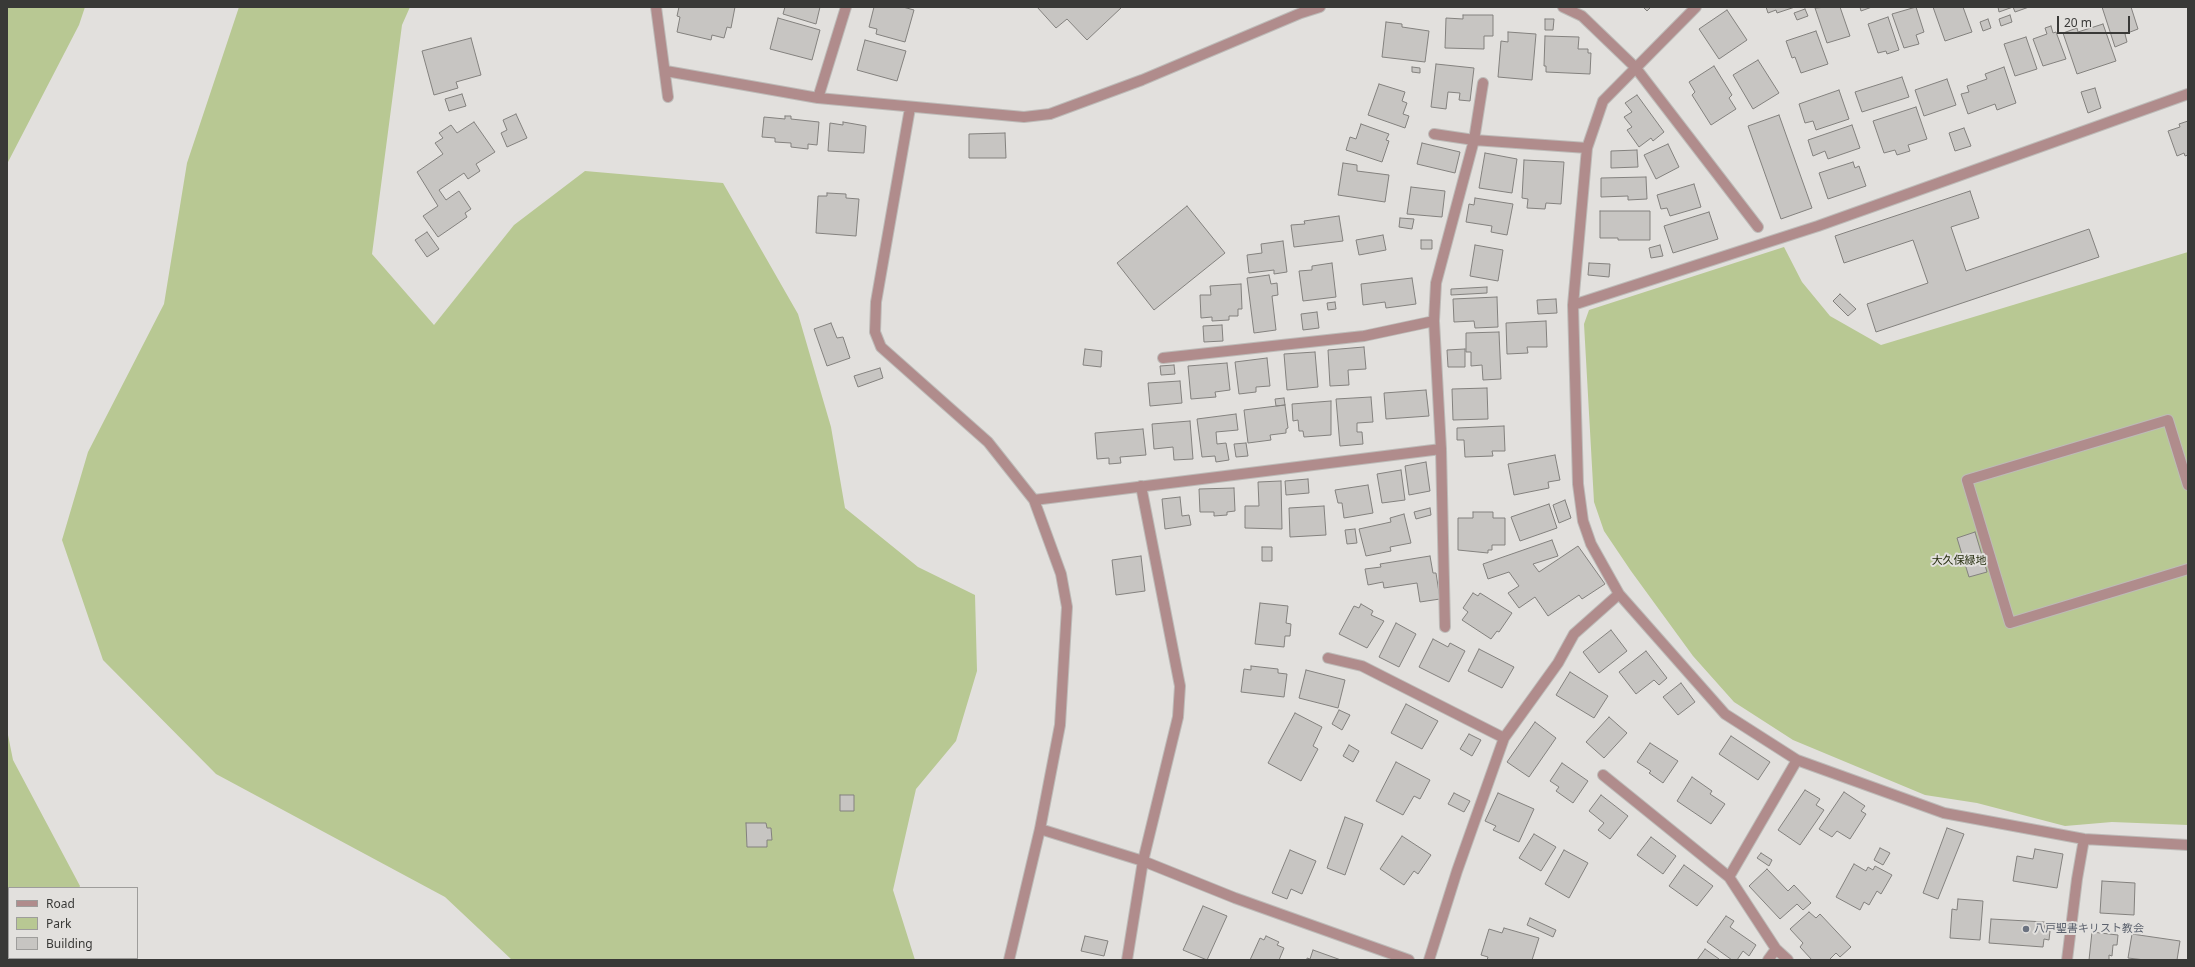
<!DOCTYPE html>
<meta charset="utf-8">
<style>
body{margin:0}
#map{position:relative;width:2195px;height:967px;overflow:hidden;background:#e2e0dd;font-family:"Noto Sans",sans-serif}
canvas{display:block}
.frame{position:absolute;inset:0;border:8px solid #393937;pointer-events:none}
.legend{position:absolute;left:8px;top:887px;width:130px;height:72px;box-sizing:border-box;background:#e2e0dd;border:1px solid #9e9d9b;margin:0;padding:5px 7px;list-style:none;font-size:12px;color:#393937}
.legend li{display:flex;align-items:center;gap:8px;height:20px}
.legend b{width:20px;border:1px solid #9e9d9b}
.scale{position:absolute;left:2057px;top:16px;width:73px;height:18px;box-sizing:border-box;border:2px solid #393937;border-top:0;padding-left:5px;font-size:12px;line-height:14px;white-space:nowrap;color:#393937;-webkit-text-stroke:3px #e2e0dd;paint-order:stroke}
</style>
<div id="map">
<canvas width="2195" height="967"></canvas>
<div class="frame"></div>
<ul class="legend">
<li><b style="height:5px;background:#b08c8c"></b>Road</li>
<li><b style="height:11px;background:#b8c893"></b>Park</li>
<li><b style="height:11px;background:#c7c5c2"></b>Building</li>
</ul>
<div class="scale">20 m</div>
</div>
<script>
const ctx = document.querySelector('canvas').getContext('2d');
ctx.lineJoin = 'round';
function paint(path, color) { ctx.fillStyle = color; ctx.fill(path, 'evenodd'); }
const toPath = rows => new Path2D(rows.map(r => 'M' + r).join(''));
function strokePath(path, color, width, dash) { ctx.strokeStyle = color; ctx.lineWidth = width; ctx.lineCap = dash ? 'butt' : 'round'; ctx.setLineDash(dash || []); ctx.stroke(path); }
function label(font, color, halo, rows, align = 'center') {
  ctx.font = font + ' "Noto Sans","Noto Sans JP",sans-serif'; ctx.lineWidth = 4; ctx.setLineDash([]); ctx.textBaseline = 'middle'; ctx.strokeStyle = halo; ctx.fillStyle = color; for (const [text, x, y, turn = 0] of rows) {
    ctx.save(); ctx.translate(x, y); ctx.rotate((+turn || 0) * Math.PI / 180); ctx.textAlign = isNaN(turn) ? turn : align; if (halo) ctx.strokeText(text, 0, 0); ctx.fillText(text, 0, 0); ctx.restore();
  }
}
const green = toPath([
 [7,7,85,7,79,25,7,164],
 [239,7,410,7,402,25,372,254,434,325,514,225,585,171,723,183,798,314,831,427,845,508,918,567,975,595,977,671,956,741,916,789,893,890,915,960,512,960,445,897,216,774,103,660,62,540,88,452,164,304,187,163],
 [1784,247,1802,282,1830,316,1881,345,2188,252,2188,825,2112,822,2065,826,1977,803,1925,795,1793,740,1734,702,1693,656,1631,571,1604,531,1594,502,1584,324,1589,310],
 [7,730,13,760,80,886,79,888,9,888,9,928,7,925]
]);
const building = toPath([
 [679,7,735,7,731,28,727,27,724,38,712,35,711,40,677,32,680,17,677,16,679,7],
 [785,7,820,7,816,24,783,14,785,7],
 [874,7,903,7,914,10,905,42,876,34,877,29,869,27,874,7],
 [1037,7,1122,7,1087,40,1067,19,1056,28,1037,7],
 [1643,7,1651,7,1647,11,1643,7],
 [1766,7,1795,7,1777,13,1776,10,1768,13,1766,7],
 [1828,7,1840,7,1850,36,1827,43,1815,8,1828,7],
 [1860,7,1872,7,1861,11,1860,7],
 [1916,7,1924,32,1916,35,1919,44,1904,48,1892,14,1916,7],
 [1933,7,1963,7,1972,32,1945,41,1933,7],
 [1998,7,2029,7,2015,12,2013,7,1999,12,1998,7],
 [2102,7,2131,7,2138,29,2125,34,2127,42,2115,47,2102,7],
 [1805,9,1808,16,1797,20,1794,13,1805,9],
 [1727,10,1747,40,1719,59,1699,29,1727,10],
 [1463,15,1493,15,1493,36,1484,36,1484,49,1445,48,1446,18,1463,19,1463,15],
 [2010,15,2012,22,2001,26,1999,19,2010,15],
 [1888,17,1899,50,1887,54,1886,51,1878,53,1868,24,1888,17],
 [778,18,820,30,812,60,770,49,778,18],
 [1545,19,1554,19,1553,30,1545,30,1545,19],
 [1988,19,1991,28,1983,31,1980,22,1988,19],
 [1386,22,1402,24,1402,27,1429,31,1425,62,1382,57,1386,22],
 [2103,24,2116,61,2077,74,2063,33,2077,28,2078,32,2103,24],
 [2051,26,2053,33,2056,32,2066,59,2043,66,2033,39,2047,34,2045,28,2051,26],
 [1816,31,1828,64,1801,73,1795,57,1792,58,1786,41,1816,31],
 [1508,32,1536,34,1532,80,1498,77,1501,41,1508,42,1508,32],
 [1545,36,1579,37,1578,49,1588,49,1588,53,1591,53,1590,74,1546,72,1546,66,1544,66,1545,36],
 [2026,37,2037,69,2015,76,2004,44,2026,37],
 [471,38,481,75,456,82,458,88,434,95,422,51,471,38],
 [865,40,906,51,897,81,857,70,865,40],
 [1758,60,1779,93,1753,109,1733,75,1758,60],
 [1436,64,1474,68,1470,101,1459,100,1460,93,1448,92,1446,109,1431,107,1436,64],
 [1714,66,1732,95,1729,98,1736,109,1711,125,1692,95,1695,92,1689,82,1714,66],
 [1412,67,1420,68,1420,73,1412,72,1412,67],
 [2004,67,2016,103,1997,110,1995,104,1968,114,1961,94,1969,92,1967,86,1987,79,1985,74,2004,67],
 [1902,77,1909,97,1862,112,1855,92,1902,77],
 [1947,79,1956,105,1924,116,1915,90,1947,79],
 [1379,84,1405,92,1402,101,1407,103,1403,114,1409,116,1405,128,1368,115,1379,84],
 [2095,88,2101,108,2088,113,2081,92,2095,88],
 [1839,90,1849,119,1816,130,1813,121,1805,123,1799,104,1839,90],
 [462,94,466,106,449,111,445,99,462,94],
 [1637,95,1664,132,1653,141,1651,138,1639,147,1627,130,1632,127,1624,117,1632,112,1625,103,1637,95],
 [1916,107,1927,139,1908,145,1910,151,1897,155,1895,150,1884,153,1873,121,1916,107],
 [516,114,527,138,507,147,501,133,507,130,503,120,516,114],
 [1779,115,1812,208,1781,219,1748,126,1779,115],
 [785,116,791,116,791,119,819,122,817,145,808,144,808,149,791,147,791,143,775,142,775,138,762,137,764,117,785,119,785,116],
 [2188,121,2188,155,2185,156,2184,153,2177,156,2168,131,2180,127,2179,124,2188,121],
 [474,122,495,152,476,164,480,171,468,179,464,173,439,190,446,200,459,191,471,209,465,213,467,217,438,237,423,216,438,206,417,172,443,154,435,143,443,138,439,133,451,125,457,133,474,122],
 [843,122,866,126,864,153,828,151,830,123,843,125,843,122],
 [1361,124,1389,134,1386,140,1389,141,1382,162,1346,150,1350,137,1356,139,1361,124],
 [1852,125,1860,148,1828,159,1825,151,1813,156,1808,140,1852,125],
 [1964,128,1971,146,1955,151,1949,133,1964,128],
 [1005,133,1006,158,969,158,969,134,1005,133],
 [1422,143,1460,152,1455,173,1417,164,1422,143],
 [1668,144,1679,167,1656,179,1644,155,1668,144],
 [1637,150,1638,167,1611,168,1611,151,1637,150],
 [1485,153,1517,159,1512,193,1479,188,1485,153],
 [1524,160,1564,162,1561,204,1546,203,1545,209,1527,208,1528,199,1522,198,1524,160],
 [1853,162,1855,168,1859,166,1866,186,1828,199,1819,173,1853,162],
 [1343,163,1357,165,1357,171,1389,175,1385,202,1338,195,1343,163],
 [1646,177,1647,199,1628,200,1628,196,1601,197,1601,178,1646,177],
 [1694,184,1701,207,1670,216,1667,208,1661,209,1657,195,1694,184],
 [1411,187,1445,191,1442,217,1407,214,1411,187],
 [1970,191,1979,218,1951,227,1966,271,2089,229,2099,257,1876,332,1867,304,1928,283,1913,240,1844,263,1835,236,1970,191],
 [827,193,846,194,846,198,859,199,856,236,816,233,818,196,827,196,827,193],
 [1475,198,1513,204,1507,235,1491,232,1492,226,1466,222,1469,204,1474,205,1475,198],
 [1187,206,1225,253,1154,310,1117,263,1187,206],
 [1600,211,1650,211,1650,240,1618,240,1618,238,1600,238,1600,211],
 [1709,212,1718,239,1673,253,1664,226,1709,212],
 [1339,216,1343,241,1294,247,1291,225,1305,224,1304,221,1339,216],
 [1400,218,1414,219,1412,229,1399,227,1400,218],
 [427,232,439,249,427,257,415,240,427,232],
 [1383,235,1386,250,1359,255,1356,240,1383,235],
 [1421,240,1432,240,1432,249,1421,249,1421,240],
 [1283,241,1287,272,1274,274,1274,270,1249,273,1247,255,1262,253,1261,244,1283,241],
 [1475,245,1503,250,1498,281,1470,276,1475,245],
 [1660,245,1663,256,1651,258,1649,248,1660,245],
 [1332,263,1336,297,1303,301,1299,271,1312,270,1312,266,1332,263],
 [1589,263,1610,264,1609,277,1588,275,1589,263],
 [1269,275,1271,284,1277,283,1278,295,1272,296,1276,330,1254,333,1247,278,1269,275],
 [1412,278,1416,304,1386,308,1385,302,1363,305,1361,284,1412,278],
 [1241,284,1242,309,1238,309,1238,316,1229,316,1229,320,1212,321,1212,317,1201,318,1200,295,1211,295,1210,286,1241,284],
 [1487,287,1487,293,1451,295,1451,289,1487,287],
 [1840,294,1856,309,1848,316,1833,301,1840,294],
 [1497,297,1498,327,1475,328,1474,321,1454,322,1453,299,1497,297],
 [1556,299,1557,313,1538,314,1537,300,1556,299],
 [1335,302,1336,309,1328,310,1327,303,1335,302],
 [1317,312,1319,328,1303,330,1301,314,1317,312],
 [1546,321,1547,347,1527,347,1528,353,1507,354,1506,323,1546,321],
 [831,323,837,338,843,337,850,358,827,366,814,329,831,323],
 [1222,325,1223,341,1204,342,1203,326,1222,325],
 [1499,332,1501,379,1483,380,1482,365,1471,366,1471,352,1466,352,1466,333,1499,332],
 [1364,347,1366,369,1348,370,1349,385,1330,386,1328,350,1364,347],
 [1085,349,1102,351,1101,367,1083,365,1085,349],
 [1465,349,1465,367,1448,367,1447,350,1465,349],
 [1315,352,1318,387,1287,390,1284,354,1315,352],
 [1267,358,1270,386,1256,387,1256,392,1239,394,1235,362,1267,358],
 [1227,363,1230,390,1215,392,1216,397,1191,399,1188,366,1227,363],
 [1174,365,1175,374,1161,375,1160,366,1174,365],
 [880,368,883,378,858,387,854,376,880,368],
 [1180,381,1182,403,1150,406,1148,383,1180,381],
 [1487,388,1488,419,1453,420,1452,389,1487,388],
 [1426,390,1429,416,1386,419,1384,393,1426,390],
 [1371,397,1373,422,1357,423,1357,432,1362,432,1363,444,1340,446,1336,399,1371,397],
 [1284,398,1285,405,1276,406,1275,399,1284,398],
 [1331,401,1331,435,1304,437,1303,431,1299,431,1298,420,1293,421,1292,404,1331,401],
 [1285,405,1288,428,1286,429,1286,433,1270,435,1271,440,1248,443,1244,410,1285,405],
 [1236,414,1238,430,1216,432,1217,444,1226,443,1229,460,1216,462,1215,456,1202,457,1197,419,1236,414],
 [1190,421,1193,459,1174,460,1173,447,1154,449,1152,424,1190,421],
 [1504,426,1505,451,1492,451,1493,456,1465,457,1464,440,1457,440,1457,428,1504,426],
 [1143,429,1146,455,1120,457,1121,463,1109,464,1109,458,1097,459,1095,433,1143,429],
 [1246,443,1248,456,1236,457,1234,444,1246,443],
 [1555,455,1560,480,1548,482,1549,488,1514,495,1508,464,1555,455],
 [1426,462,1430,491,1409,495,1405,466,1426,462],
 [1401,470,1405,500,1382,503,1377,474,1401,470],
 [1308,479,1309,493,1286,495,1285,481,1308,479],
 [1281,481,1282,529,1245,528,1245,506,1259,506,1258,482,1281,481],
 [1368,485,1373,513,1344,518,1342,503,1338,503,1335,490,1368,485],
 [1234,488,1235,511,1227,512,1227,515,1214,516,1214,512,1200,512,1199,489,1234,488],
 [1180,497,1182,516,1189,515,1191,525,1165,529,1162,499,1180,497],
 [1565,500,1571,518,1559,523,1553,505,1565,500],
 [1549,504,1557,528,1520,541,1511,517,1549,504],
 [1324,506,1326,535,1290,537,1289,508,1324,506],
 [1430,508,1431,515,1416,519,1414,512,1430,508],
 [1473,512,1493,512,1493,518,1505,518,1505,545,1492,545,1492,550,1488,550,1488,553,1458,550,1458,518,1473,518,1473,512],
 [1404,514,1411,543,1390,547,1391,551,1366,556,1359,529,1391,522,1390,518,1404,514],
 [1355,529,1357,543,1347,544,1345,530,1355,529],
 [1975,532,1987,572,1969,577,1957,538,1975,532],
 [1552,540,1558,556,1533,564,1539,572,1578,546,1605,584,1582,599,1579,595,1548,616,1535,597,1519,608,1508,593,1519,586,1509,572,1488,579,1483,564,1552,540],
 [1262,547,1272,547,1272,561,1262,561,1262,547],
 [1141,556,1145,591,1116,595,1112,560,1141,556],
 [1430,556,1433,573,1436,573,1440,599,1420,602,1417,583,1384,588,1383,582,1368,585,1365,569,1381,567,1380,564,1430,556],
 [1473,593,1478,596,1480,593,1512,613,1499,632,1497,631,1491,639,1462,620,1468,612,1463,608,1473,593],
 [1260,603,1288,606,1286,623,1291,624,1290,636,1285,636,1284,647,1255,644,1260,603],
 [1361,604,1373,611,1371,615,1384,621,1367,648,1339,634,1354,606,1359,608,1361,604],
 [1396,623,1416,634,1399,667,1379,657,1396,623],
 [1611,630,1627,651,1599,673,1583,652,1611,630],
 [1433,639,1448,647,1450,643,1465,651,1449,682,1419,667,1433,639],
 [1479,649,1514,667,1502,688,1468,671,1479,649],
 [1646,651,1667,678,1659,685,1654,680,1636,694,1619,672,1646,651],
 [1251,666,1278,669,1278,673,1287,674,1284,697,1241,692,1244,669,1251,670,1251,666],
 [1306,670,1345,680,1338,708,1299,698,1306,670],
 [1570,672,1608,696,1594,718,1556,695,1570,672],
 [1681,683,1695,702,1678,715,1663,697,1681,683],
 [1406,704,1438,721,1422,749,1391,733,1406,704],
 [1339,710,1350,715,1342,730,1332,724,1339,710],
 [1295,713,1322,727,1313,746,1318,749,1301,781,1268,763,1295,713],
 [1609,717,1627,733,1604,758,1586,742,1609,717],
 [1535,722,1556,738,1529,777,1507,762,1535,722],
 [1469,734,1481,740,1472,756,1460,749,1469,734],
 [1731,736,1770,762,1758,780,1719,754,1731,736],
 [1650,743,1678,761,1663,783,1649,773,1651,771,1637,762,1650,743],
 [1349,745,1359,751,1353,762,1343,756,1349,745],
 [1396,762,1430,780,1420,799,1414,796,1403,815,1376,801,1396,762],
 [1562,763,1588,781,1573,803,1556,791,1559,787,1550,781,1562,763],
 [1692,777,1712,791,1710,794,1725,804,1711,824,1677,801,1692,777],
 [1805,790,1820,799,1816,805,1824,810,1800,845,1778,830,1805,790],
 [1844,792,1865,806,1861,811,1866,814,1850,839,1837,831,1832,837,1819,829,1844,792],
 [1454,793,1470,801,1464,812,1448,804,1454,793],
 [1498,793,1534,809,1519,842,1493,830,1496,826,1485,821,1498,793],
 [840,795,854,795,854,811,840,811,840,795],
 [1601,795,1628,816,1610,839,1598,830,1604,823,1589,811,1601,795],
 [1345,817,1363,824,1345,875,1327,868,1345,817],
 [746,823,766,823,767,828,771,828,772,840,767,840,767,847,747,847,746,823],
 [1947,828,1964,834,1938,899,1923,893,1947,828],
 [1534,834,1556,847,1541,871,1519,858,1534,834],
 [1402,836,1431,855,1418,874,1414,871,1404,885,1380,869,1402,836],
 [1651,837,1676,856,1663,874,1637,855,1651,837],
 [1880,848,1890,853,1883,865,1874,860,1880,848],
 [2035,849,2063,854,2057,888,2013,881,2017,856,2033,859,2035,849],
 [1290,850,1316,861,1302,894,1291,889,1287,899,1272,893,1290,850],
 [1564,850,1588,863,1569,898,1545,884,1564,850],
 [1761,853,1772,860,1769,866,1757,858,1761,853],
 [1854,864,1866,871,1868,867,1873,870,1875,866,1892,875,1881,894,1877,891,1869,905,1864,902,1860,910,1836,897,1854,864],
 [1684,865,1713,886,1697,906,1669,886,1684,865],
 [1767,869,1788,891,1794,885,1811,903,1803,910,1797,904,1780,919,1749,886,1767,869],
 [2102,881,2135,883,2134,915,2100,913,2102,881],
 [1958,899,1983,901,1980,940,1950,938,1952,909,1957,910,1958,899],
 [1203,906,1227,916,1207,960,1183,950,1203,906],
 [1809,912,1816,918,1820,914,1851,947,1840,957,1836,953,1829,960,1812,960,1800,947,1803,943,1790,929,1809,912],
 [1726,916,1734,921,1730,927,1756,945,1749,956,1743,951,1737,960,1732,960,1707,942,1726,916],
 [1530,918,1556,930,1553,937,1527,925,1530,918],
 [1991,919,2045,922,2044,931,2050,931,2049,940,2044,939,2043,947,1989,943,1991,919],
 [1504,928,1539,938,1532,960,1487,960,1488,957,1481,955,1489,929,1502,933,1504,928],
 [2092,932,2118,935,2117,945,2113,945,2112,956,2109,955,2109,960,2089,960,2092,932],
 [2132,934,2180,941,2177,960,2145,960,2128,958,2132,934],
 [1085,936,1108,941,1104,956,1081,951,1085,936],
 [1266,936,1279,942,1277,945,1284,948,1279,960,1250,960,1260,938,1264,940,1266,936],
 [1705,949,1719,959,1718,960,1697,960,1705,949],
 [1313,950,1341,960,1307,960,1307,958,1310,959,1313,950]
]);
const minor = toPath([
 [656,7,668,97],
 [1563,7,1582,16,1635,67,1758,227],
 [1696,7,1603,101,1587,148,1573,305,1578,484,1583,521,1591,544,1619,594,1725,714,1797,760,1944,813,2084,839,2188,845],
 [666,71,818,98,1024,117,1050,114,1142,80,1301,13,1320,7],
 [818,98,846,7],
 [910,108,876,302,875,332,881,347,988,442,1034,500,1061,574,1067,607,1060,725,1040,829,1009,960],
 [1434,134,1474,140,1587,148],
 [1573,305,1818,226,2188,94],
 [1163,358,1364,336,1434,321],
 [2188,485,2168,420,1967,480,2010,623,2188,569],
 [1034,500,1441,449],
 [1445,627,1441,449,1434,321,1436,283,1474,140,1483,83],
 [1328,658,1362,666,1504,738],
 [1603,775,1729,877,1776,949,1788,960],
 [1040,829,1143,861,1235,898,1409,960],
 [1729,877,1797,760],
 [1127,960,1143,861,1178,717,1180,686,1141,486],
 [1429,960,1457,871,1504,738,1558,663,1574,634,1619,594],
 [1768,960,1776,949],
 [2067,960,2077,879,2084,839]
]);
const markers = [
 [2026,929,4,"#6b7280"]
];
const parkNames = [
 ["大久保緑地",1959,561]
];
const worshipNames = [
 ["八戸聖書キリスト教会",2034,929]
];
paint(green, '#b8c893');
paint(building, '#c7c5c2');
strokePath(building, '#83817e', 1);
strokePath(minor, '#bdbbb8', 12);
strokePath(minor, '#b08c8c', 10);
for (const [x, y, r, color] of markers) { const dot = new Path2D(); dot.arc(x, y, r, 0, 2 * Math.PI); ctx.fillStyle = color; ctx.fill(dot); strokePath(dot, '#e2e0dd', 1.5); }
label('11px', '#272f10', '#e2e0dd', parkNames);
label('11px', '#5b616d', '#e2e0dd', worshipNames, 'left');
</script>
